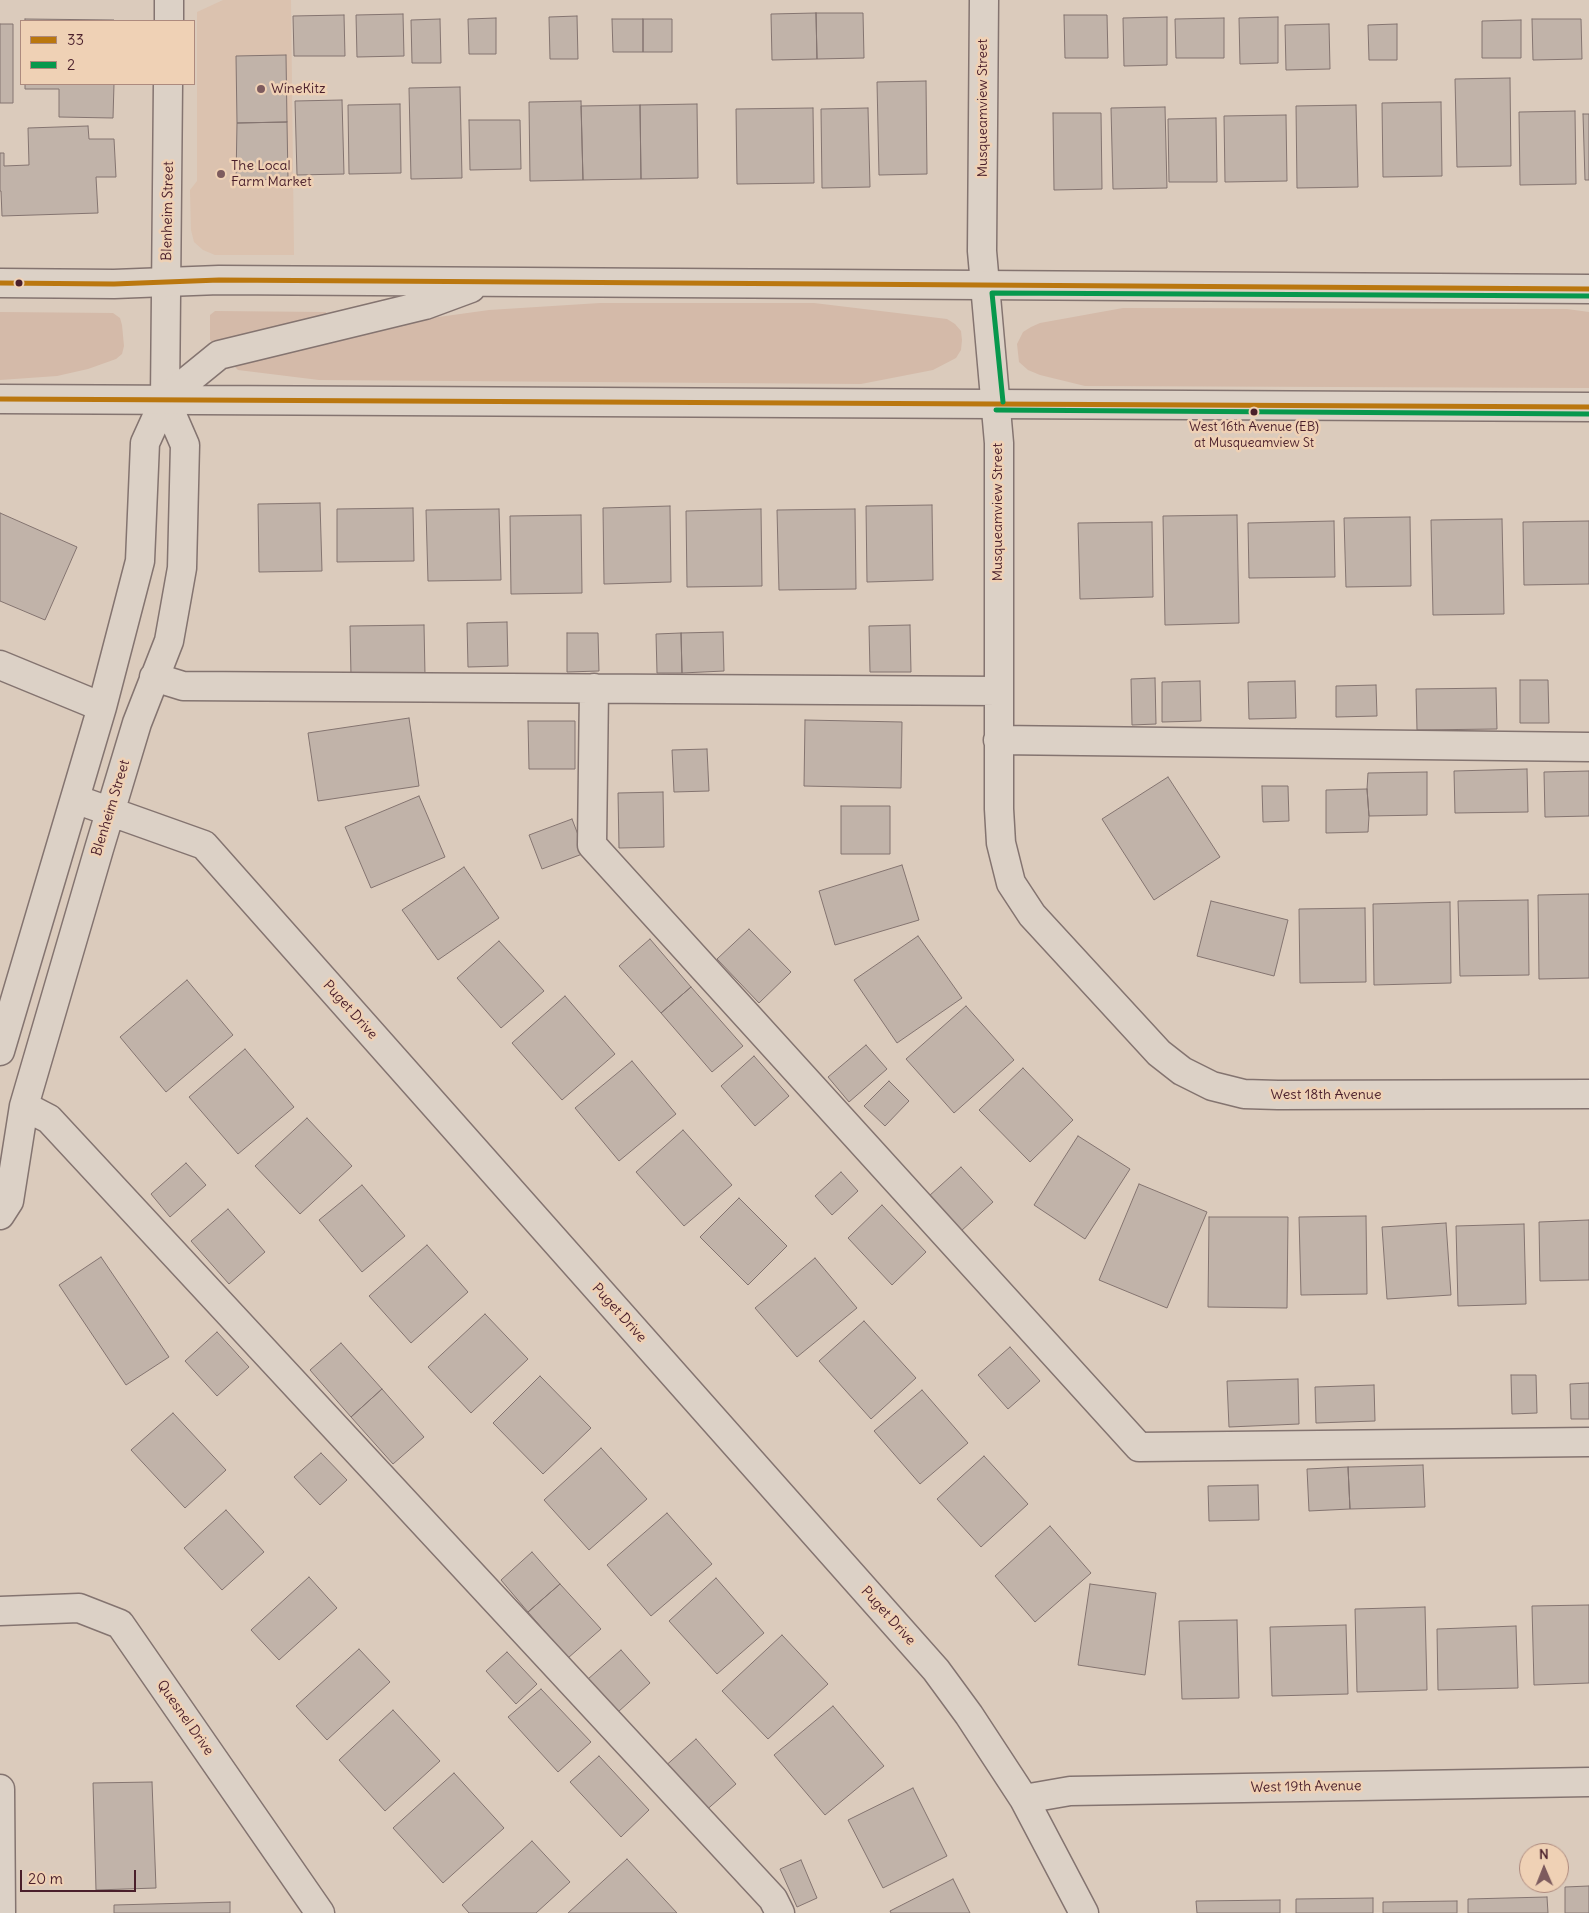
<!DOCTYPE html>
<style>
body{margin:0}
#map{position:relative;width:1589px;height:1913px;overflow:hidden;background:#dbcbbc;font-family:Delius,sans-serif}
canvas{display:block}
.legend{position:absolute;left:20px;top:20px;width:175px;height:65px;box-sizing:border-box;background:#efd1b5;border:1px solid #ad8a7e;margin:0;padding:6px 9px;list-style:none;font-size:15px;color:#4a1f2b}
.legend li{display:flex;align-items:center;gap:10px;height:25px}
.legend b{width:25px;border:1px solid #ad8a7e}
.north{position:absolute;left:1519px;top:1843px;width:50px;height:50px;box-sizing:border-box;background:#efd1b5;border:1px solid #ad8a7e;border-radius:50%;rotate:359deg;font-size:14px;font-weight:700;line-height:20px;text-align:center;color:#4a1f2b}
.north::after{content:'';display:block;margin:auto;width:18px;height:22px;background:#7d5b5e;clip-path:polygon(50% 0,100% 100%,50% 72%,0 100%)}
.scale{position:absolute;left:20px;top:1870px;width:116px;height:22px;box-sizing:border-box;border:2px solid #4a1f2b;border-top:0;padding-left:6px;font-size:15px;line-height:18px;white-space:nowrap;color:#4a1f2b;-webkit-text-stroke:4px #efd1b5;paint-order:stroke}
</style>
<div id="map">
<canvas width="1589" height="1913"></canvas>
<ul class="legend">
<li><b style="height:6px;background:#ba770f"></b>33</li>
<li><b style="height:6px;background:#07984d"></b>2</li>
</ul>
<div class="north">N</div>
<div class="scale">20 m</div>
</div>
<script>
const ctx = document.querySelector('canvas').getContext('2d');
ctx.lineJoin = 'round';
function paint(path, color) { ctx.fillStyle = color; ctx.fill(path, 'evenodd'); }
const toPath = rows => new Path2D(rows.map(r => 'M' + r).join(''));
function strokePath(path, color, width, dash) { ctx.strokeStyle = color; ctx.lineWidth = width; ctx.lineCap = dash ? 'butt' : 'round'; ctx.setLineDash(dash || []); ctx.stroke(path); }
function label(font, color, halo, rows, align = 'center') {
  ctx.font = font + ' Delius,sans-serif'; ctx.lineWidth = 5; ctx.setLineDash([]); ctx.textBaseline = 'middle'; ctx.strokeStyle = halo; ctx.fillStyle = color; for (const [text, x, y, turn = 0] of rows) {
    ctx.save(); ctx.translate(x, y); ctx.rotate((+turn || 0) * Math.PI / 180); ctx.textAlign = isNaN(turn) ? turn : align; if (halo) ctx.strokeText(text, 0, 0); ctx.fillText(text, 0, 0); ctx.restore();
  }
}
const built = toPath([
 [223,0,291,0,294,255,215,255,203,250,194,242,191,230,190,190,197,181,197,12]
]);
const green = toPath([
 [600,303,814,303,947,319,955,324,961,331,962,340,961,350,956,358,933,370,861,384,319,380,238,370,234,366,235,362,424,319,489,310],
 [1123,308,1567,309,1589,312,1589,388,1085,386,1040,375,1028,370,1019,362,1017,344,1023,332,1031,327,1040,323],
 [215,311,326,312,327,318,213,343,210,340,210,315],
 [0,312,113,313,120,318,122,325,124,346,122,354,116,359,88,369,57,376,0,380]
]);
const building = toPath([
 [816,13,817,59,772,60,771,14,816,13],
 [816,13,863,13,864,58,817,59,816,13],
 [403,14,404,56,357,57,356,15,403,14],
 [344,15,345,56,294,56,293,16,344,15],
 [1064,15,1107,15,1108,58,1065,58,1064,15],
 [577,16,578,59,550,59,549,17,577,16],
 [1167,17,1167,65,1124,66,1123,18,1167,17],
 [1278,17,1278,63,1240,64,1239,18,1278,17],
 [496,18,496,54,469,54,468,19,496,18],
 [1224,18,1224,58,1176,58,1175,19,1224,18],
 [25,19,114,20,114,21,25,21,25,19],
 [440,19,441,63,412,63,411,20,440,19],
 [612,19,643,19,643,52,613,52,612,19],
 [643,19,672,19,672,52,643,52,643,19],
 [1532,19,1581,19,1582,59,1533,60,1532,19],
 [1521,20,1521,58,1482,58,1482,21,1521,20],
 [0,24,13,24,13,103,0,103,0,24],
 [1329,24,1330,69,1286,70,1285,25,1329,24],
 [1397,24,1397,60,1369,60,1368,25,1397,24],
 [286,55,287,122,237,123,236,56,286,55],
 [1510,78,1511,166,1457,167,1455,79,1510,78],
 [926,81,927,174,879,175,877,82,926,81],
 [25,84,114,84,113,118,59,117,59,89,25,89,25,84],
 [460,87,462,178,411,179,409,88,460,87],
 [342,100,344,174,297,175,295,101,342,100],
 [581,101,583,180,530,181,529,102,581,101],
 [1441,102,1442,176,1383,177,1382,103,1441,102],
 [400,104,401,173,349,174,348,105,400,104],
 [697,104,698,178,641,179,640,105,697,104],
 [640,105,641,179,583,180,581,106,640,105],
 [1356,105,1358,187,1297,188,1296,106,1356,105],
 [1165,107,1167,188,1113,189,1111,108,1165,107],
 [813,108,814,183,737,184,736,109,813,108],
 [868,108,870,187,822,188,821,109,868,108],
 [1575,111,1576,184,1520,185,1519,112,1575,111],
 [1053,113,1101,113,1102,189,1054,190,1053,113],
 [1583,114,1589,114,1589,180,1585,180,1583,114],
 [1286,115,1287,181,1225,182,1224,116,1286,115],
 [1216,118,1217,182,1169,182,1168,119,1216,118],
 [469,120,520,120,521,169,470,170,469,120],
 [287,122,288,179,236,180,237,123,287,122],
 [88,126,89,139,114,139,116,177,96,177,98,213,2,216,1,191,0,191,0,153,4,153,4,166,29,165,28,128,88,126],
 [320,503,322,571,259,572,258,504,320,503],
 [932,505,933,580,867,582,866,506,932,505],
 [670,506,671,582,604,584,603,508,670,506],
 [413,508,414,561,337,562,337,509,413,508],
 [499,509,501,580,428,581,426,510,499,509],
 [761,509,762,586,687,587,686,511,761,509],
 [855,509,856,589,779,590,777,510,855,509],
 [0,513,77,547,45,620,0,601,0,513],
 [581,515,582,593,511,594,510,516,581,515],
 [1237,515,1239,623,1165,625,1163,516,1237,515],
 [1410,517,1411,586,1346,587,1344,518,1410,517],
 [1502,519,1504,614,1433,615,1431,520,1502,519],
 [1334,521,1335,577,1249,578,1248,523,1334,521],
 [1589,521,1589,584,1524,585,1523,522,1589,521],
 [1152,522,1153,597,1080,599,1078,523,1152,522],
 [507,622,508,666,468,667,467,623,507,622],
 [424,625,425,675,351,676,350,626,424,625],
 [910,625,911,672,870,672,869,626,910,625],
 [723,632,724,671,682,673,681,633,723,632],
 [567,633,598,633,599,671,567,672,567,633],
 [681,633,682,673,657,673,656,634,681,633],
 [1155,678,1156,724,1132,725,1131,679,1155,678],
 [1520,680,1548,680,1549,723,1520,723,1520,680],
 [1200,681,1201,721,1162,722,1162,682,1200,681],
 [1295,681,1296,718,1249,719,1248,682,1295,681],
 [1376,685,1377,716,1336,717,1336,686,1376,685],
 [1496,688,1497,729,1417,730,1416,689,1496,688],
 [409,718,419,786,318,801,308,733,409,718],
 [805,720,902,722,901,788,804,786,805,720],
 [528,721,575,721,575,769,529,769,528,721],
 [707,749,709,791,674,792,672,750,707,749],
 [1527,769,1528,812,1455,813,1454,771,1527,769],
 [1589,771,1589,816,1545,817,1544,772,1589,771],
 [1427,772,1427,815,1369,816,1367,789,1368,773,1427,772],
 [1168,777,1220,857,1154,900,1102,819,1168,777],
 [1262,786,1288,786,1289,821,1263,822,1262,786],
 [1367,789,1369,816,1368,832,1326,833,1326,790,1367,789],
 [663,792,664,847,619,848,618,793,663,792],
 [419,796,445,857,371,888,345,827,419,796],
 [841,806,890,806,890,854,841,854,841,806],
 [572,819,585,853,542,869,529,835,572,819],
 [902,865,919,920,835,945,819,891,902,865],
 [464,867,499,918,438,960,402,910,464,867],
 [1589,894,1589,978,1539,979,1538,895,1589,894],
 [1528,900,1529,975,1460,976,1458,901,1528,900],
 [1211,901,1288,920,1274,976,1197,956,1211,901],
 [1450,902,1451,983,1374,985,1373,904,1450,902],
 [1365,908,1366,982,1300,983,1299,909,1365,908],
 [749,929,791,972,759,1003,717,959,749,929],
 [918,936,962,998,897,1043,854,980,918,936],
 [650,939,691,987,661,1013,619,966,650,939],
 [499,941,544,991,501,1028,457,978,499,941],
 [187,980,233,1035,166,1092,120,1037,187,980],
 [691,987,743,1046,712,1072,661,1013,691,987],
 [565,996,615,1054,562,1100,512,1043,565,996],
 [966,1006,1014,1060,954,1113,906,1059,966,1006],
 [866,1045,887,1069,849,1102,828,1077,866,1045],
 [245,1049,294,1107,238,1154,189,1097,245,1049],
 [754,1056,789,1096,755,1126,721,1086,754,1056],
 [632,1061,676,1114,619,1161,575,1108,632,1061],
 [1023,1068,1073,1120,1030,1162,979,1110,1023,1068],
 [889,1081,909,1101,885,1126,864,1106,889,1081],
 [307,1118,352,1166,300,1214,255,1166,307,1118],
 [683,1130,732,1185,684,1226,636,1172,683,1130],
 [1078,1136,1130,1169,1085,1239,1034,1205,1078,1136],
 [186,1163,206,1185,170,1217,151,1194,186,1163],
 [961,1167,993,1202,961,1231,929,1196,961,1167],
 [841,1172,858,1191,832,1215,815,1196,841,1172],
 [1139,1184,1207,1212,1167,1308,1099,1280,1139,1184],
 [362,1185,405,1236,362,1272,319,1220,362,1185],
 [739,1198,787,1246,748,1285,700,1237,739,1198],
 [882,1205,926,1252,892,1285,848,1238,882,1205],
 [228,1209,265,1252,229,1284,191,1241,228,1209],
 [1366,1216,1367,1294,1301,1295,1299,1217,1366,1216],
 [1209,1217,1288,1217,1287,1308,1208,1307,1209,1217],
 [1589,1220,1589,1280,1540,1281,1539,1222,1589,1220],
 [1446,1223,1451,1295,1387,1299,1382,1227,1446,1223],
 [1524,1224,1526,1304,1458,1306,1456,1226,1524,1224],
 [427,1245,468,1292,411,1343,369,1296,427,1245],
 [101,1257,169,1357,126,1385,59,1285,101,1257],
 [815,1258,857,1308,797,1357,755,1308,815,1258],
 [485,1314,528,1359,471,1413,428,1367,485,1314],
 [864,1321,916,1378,871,1419,819,1361,864,1321],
 [217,1332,249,1367,217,1396,185,1361,217,1332],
 [341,1343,382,1389,351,1417,310,1370,341,1343],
 [1010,1347,1040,1381,1008,1409,978,1375,1010,1347],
 [1511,1375,1536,1375,1537,1413,1512,1414,1511,1375],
 [540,1376,591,1428,543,1474,493,1423,540,1376],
 [1298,1379,1299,1424,1229,1427,1227,1381,1298,1379],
 [1589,1383,1589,1419,1571,1419,1570,1384,1589,1383],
 [1374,1385,1375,1421,1316,1423,1315,1387,1374,1385],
 [382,1389,424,1437,393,1464,351,1417,382,1389],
 [922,1390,968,1443,920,1484,874,1431,922,1390],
 [173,1413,226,1470,185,1508,131,1450,173,1413],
 [601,1448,647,1499,589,1550,544,1500,601,1448],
 [321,1453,347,1480,320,1505,294,1477,321,1453],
 [984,1456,1028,1504,981,1547,937,1499,984,1456],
 [1423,1465,1425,1507,1350,1509,1348,1467,1423,1465],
 [1348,1467,1350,1509,1309,1511,1307,1469,1348,1467],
 [1258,1485,1259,1520,1209,1521,1208,1486,1258,1485],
 [226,1510,264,1552,222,1590,184,1548,226,1510],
 [667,1513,712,1564,651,1616,607,1565,667,1513],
 [1050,1526,1091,1573,1035,1622,995,1576,1050,1526],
 [532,1552,560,1584,528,1612,501,1580,532,1552],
 [309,1577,337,1608,279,1660,251,1630,309,1577],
 [716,1578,764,1633,717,1674,669,1621,716,1578],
 [560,1584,601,1629,568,1658,528,1612,560,1584],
 [1090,1584,1156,1593,1145,1675,1078,1665,1090,1584],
 [1589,1605,1589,1683,1534,1685,1532,1606,1589,1605],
 [1425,1607,1427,1690,1357,1692,1355,1609,1425,1607],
 [1237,1620,1239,1698,1182,1699,1179,1621,1237,1620],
 [1346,1625,1348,1694,1272,1696,1270,1627,1346,1625],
 [1516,1626,1518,1688,1438,1690,1437,1629,1516,1626],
 [782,1635,828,1684,768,1739,722,1691,782,1635],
 [359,1649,390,1682,327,1740,296,1706,359,1649],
 [621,1650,650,1683,618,1712,588,1679,621,1650],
 [507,1652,537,1684,516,1704,486,1671,507,1652],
 [541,1689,591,1742,558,1772,508,1717,541,1689],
 [833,1706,884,1766,825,1815,774,1755,833,1706],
 [393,1710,440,1761,385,1811,339,1760,393,1710],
 [696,1739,736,1784,703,1813,663,1768,696,1739],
 [599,1756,649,1810,621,1837,570,1782,599,1756],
 [454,1773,504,1828,443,1883,393,1828,454,1773],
 [152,1782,156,1888,96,1890,93,1783,152,1782],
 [913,1788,947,1856,883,1888,848,1820,913,1788],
 [532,1841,570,1882,536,1913,469,1913,462,1905,532,1841],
 [627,1859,677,1913,568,1913,627,1859],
 [801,1860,817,1898,797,1907,780,1869,801,1860],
 [953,1879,970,1913,891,1913,890,1911,953,1879],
 [1589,1886,1589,1913,1565,1913,1565,1887,1589,1886],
 [1547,1897,1548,1913,1468,1913,1468,1899,1547,1897],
 [1373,1898,1373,1913,1296,1913,1296,1899,1373,1898],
 [1280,1900,1280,1913,1197,1913,1196,1901,1280,1900],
 [1457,1901,1457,1913,1383,1913,1383,1902,1457,1901],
 [230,1902,230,1913,114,1913,114,1905,230,1902]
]);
const minor = toPath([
 [984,0,982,251,999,443,999,809,1001,843,1011,883,1032,915,1159,1053,1182,1071,1212,1086,1244,1094,1278,1095,1589,1094],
 [169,21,169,0],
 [0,665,102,707],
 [154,677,183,686,998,691],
 [594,688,592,845,1139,1447,1589,1442],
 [998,740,1589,747],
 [75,799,204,845,936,1670,969,1715,1024,1799,1084,1913],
 [0,1051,102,707,140,561,145,443,165,399,168,84],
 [24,1106,49,1119,773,1899,780,1913],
 [0,1215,9,1201,24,1106,99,849,137,723,169,641,182,568,185,445,165,399],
 [0,1611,79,1608,120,1624,320,1913],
 [0,1789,1,1913],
 [1024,1799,1070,1791,1589,1782]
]);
const major = toPath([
 [0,283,114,284,219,280,1589,289],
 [0,399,1589,407],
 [165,399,219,355,425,305,471,288]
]);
const bus1 = toPath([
 [0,283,114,284,219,280,1589,289],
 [0,399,1589,407]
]);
const bus2 = toPath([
 [1003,402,992,293,1589,296],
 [996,410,1589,414]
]);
const markers = [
 [261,89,5,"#7d5b5e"],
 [221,174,5,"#7d5b5e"],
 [19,283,4.5,"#4a1f2b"],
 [1254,412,4.5,"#4a1f2b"]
];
const busNames = [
 ["West 16th Avenue (EB)",1254,427],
 ["at Musqueamview St",1254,443]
];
const poiNames = [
 ["WineKitz",271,89],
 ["The Local",231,166],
 ["Farm Market",231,182]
];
const streetNames = [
 ["Musqueamview Street",983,108,-90],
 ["Blenheim Street",168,211,-89],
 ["Musqueamview Street",998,512,-90],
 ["Blenheim Street",111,808,-73],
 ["Puget Drive",350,1010,48],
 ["West 18th Avenue",1326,1095],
 ["Puget Drive",619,1313,48],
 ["Puget Drive",888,1616,48],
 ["Quesnel Drive",185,1718,55],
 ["West 19th Avenue",1306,1787,-1]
];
paint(built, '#dbc2af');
paint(green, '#d4baa9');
paint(building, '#c1b3a9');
strokePath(building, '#847470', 1);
strokePath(minor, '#847470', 31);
strokePath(major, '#847470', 31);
strokePath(minor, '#dcd1c6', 28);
strokePath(major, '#dcd1c6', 28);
strokePath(bus1, '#ba770f', 5);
strokePath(bus2, '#07984d', 5);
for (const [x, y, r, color] of markers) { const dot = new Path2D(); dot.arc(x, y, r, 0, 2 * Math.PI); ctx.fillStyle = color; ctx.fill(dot); strokePath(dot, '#efd1b5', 2); }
label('13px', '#4a1f2b', '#efd1b5', busNames);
label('14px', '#4a1f2b', '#efd1b5', poiNames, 'left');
label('14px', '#4a1f2b', '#efd1b5', streetNames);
</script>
